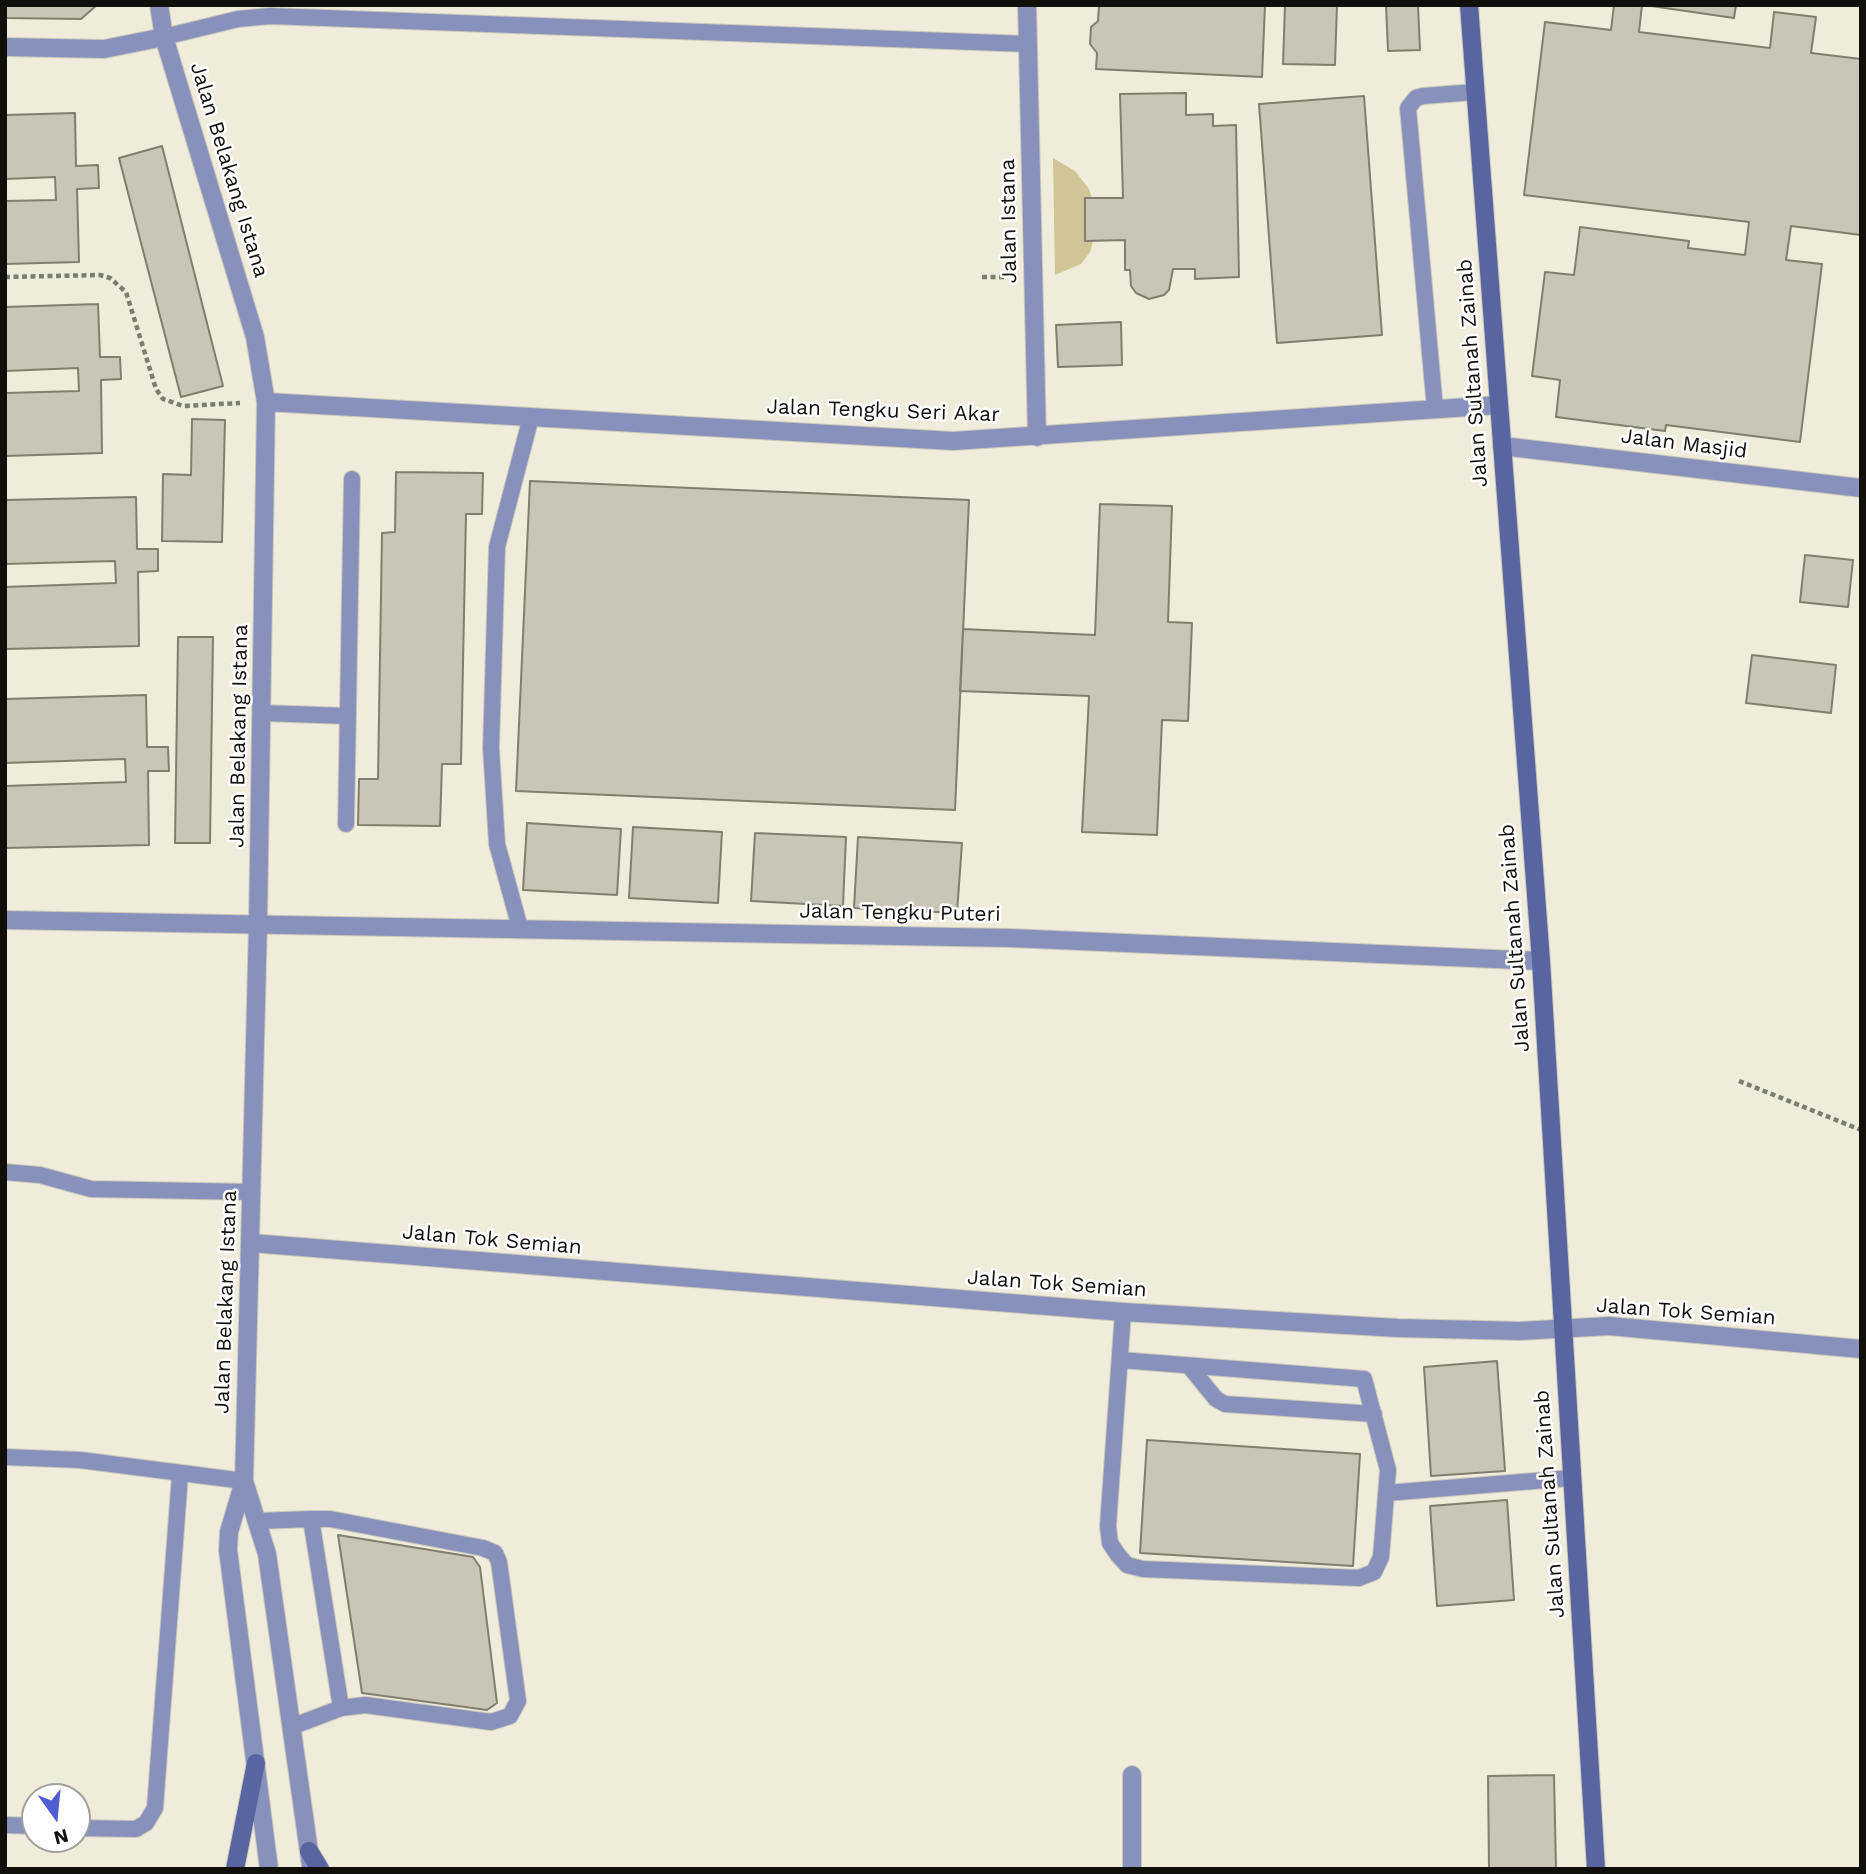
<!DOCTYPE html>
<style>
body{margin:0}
#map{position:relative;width:1866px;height:1874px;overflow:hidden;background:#f0ecdc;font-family:"Work Sans",sans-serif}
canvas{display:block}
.frame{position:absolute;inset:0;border:7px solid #100f0a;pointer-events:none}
.north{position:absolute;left:21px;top:1783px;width:70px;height:70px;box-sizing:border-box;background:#fff;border:2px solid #9f9f9d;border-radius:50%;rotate:165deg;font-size:19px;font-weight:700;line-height:28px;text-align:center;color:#100f0a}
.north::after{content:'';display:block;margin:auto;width:24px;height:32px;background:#505cd2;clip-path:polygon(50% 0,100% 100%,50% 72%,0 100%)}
</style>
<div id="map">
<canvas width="1866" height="1874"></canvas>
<div class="frame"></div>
<div class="north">N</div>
</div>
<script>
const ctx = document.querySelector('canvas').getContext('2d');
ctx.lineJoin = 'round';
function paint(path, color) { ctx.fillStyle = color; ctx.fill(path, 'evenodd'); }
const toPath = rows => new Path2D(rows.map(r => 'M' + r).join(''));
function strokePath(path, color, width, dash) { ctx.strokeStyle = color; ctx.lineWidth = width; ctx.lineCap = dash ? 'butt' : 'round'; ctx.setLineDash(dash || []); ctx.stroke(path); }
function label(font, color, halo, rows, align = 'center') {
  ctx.font = font + ' "Work Sans",sans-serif'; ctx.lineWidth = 5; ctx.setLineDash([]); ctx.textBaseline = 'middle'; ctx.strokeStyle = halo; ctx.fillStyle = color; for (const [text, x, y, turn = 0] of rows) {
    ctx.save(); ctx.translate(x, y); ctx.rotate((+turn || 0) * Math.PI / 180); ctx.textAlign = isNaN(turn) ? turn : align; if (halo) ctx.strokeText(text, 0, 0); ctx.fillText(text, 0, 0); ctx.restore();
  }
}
const green = toPath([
 [1053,158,1075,171,1089,189,1092,198,1085,199,1085,240,1093,241,1090,252,1081,264,1055,275]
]);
const building = toPath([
 [5,5,97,5,81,19,5,18,5,5],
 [1099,5,1265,5,1262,77,1096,69,1097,53,1090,44,1091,27,1098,21,1099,5],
 [1285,5,1337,5,1335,65,1283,64,1285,5],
 [1386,5,1418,5,1420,50,1388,51,1386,5],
 [1614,5,1642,5,1639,32,1770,48,1774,12,1816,17,1811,53,1861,59,1861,235,1791,226,1786,260,1822,264,1800,442,1666,425,1665,431,1556,417,1560,380,1532,376,1545,272,1574,275,1580,227,1689,241,1688,248,1745,255,1749,222,1524,195,1545,22,1611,30,1614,5],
 [1644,5,1736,5,1734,18,1644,5],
 [1186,93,1186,115,1213,114,1213,126,1236,125,1239,277,1195,279,1195,269,1173,269,1169,290,1164,295,1149,299,1136,293,1131,286,1130,270,1125,270,1125,240,1085,241,1085,198,1123,198,1120,94,1186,93],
 [1364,96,1382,335,1277,343,1259,104,1364,96],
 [75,113,76,166,98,165,99,188,77,189,79,262,5,264,5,201,56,200,55,177,5,179,5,115,75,113],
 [162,146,223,386,181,397,119,158,162,146],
 [98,304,100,357,120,357,121,379,101,380,102,453,5,456,5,393,79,391,78,368,5,371,5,307,98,304],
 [1121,322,1122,365,1058,367,1056,325,1121,322],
 [192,419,225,420,222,542,162,541,163,474,191,475,192,419],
 [396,472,483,473,482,514,466,514,461,764,442,764,440,826,358,825,359,779,378,779,382,533,395,532,396,472],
 [530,481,969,500,955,810,516,791,530,481],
 [136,497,137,549,158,549,158,571,138,572,139,646,5,649,5,587,116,583,115,561,5,564,5,500,136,497],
 [1100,504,1172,506,1168,622,1192,623,1188,721,1162,720,1157,835,1082,832,1089,696,960,691,963,629,1095,635,1100,504],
 [1805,555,1853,560,1848,607,1800,602,1805,555],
 [178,637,213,637,210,843,175,843,178,637],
 [1752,655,1836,665,1831,713,1746,703,1752,655],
 [146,695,147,747,168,747,169,771,148,771,149,845,5,848,5,786,126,782,125,759,5,763,5,699,146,695],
 [527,823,621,829,617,895,523,890,527,823],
 [633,827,722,832,718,903,629,898,633,827],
 [755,833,846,837,843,906,751,901,755,833],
 [858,837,962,843,957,913,854,908,858,837],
 [1497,1361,1505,1471,1431,1476,1424,1367,1497,1361],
 [1147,1440,1360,1454,1353,1566,1140,1553,1147,1440],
 [1507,1500,1514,1600,1437,1606,1430,1506,1507,1500],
 [338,1535,473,1557,480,1567,497,1703,487,1710,362,1693,338,1535],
 [1554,1775,1556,1869,1489,1869,1488,1776,1554,1775]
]);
const path = toPath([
 [5,277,100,275,110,278,126,292,156,389,163,399,183,406,240,403],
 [982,277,1005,277],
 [1739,1081,1861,1130]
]);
const service = toPath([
 [164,37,238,19,270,16,1028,44],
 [1435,409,1408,108,1416,98,1423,96,1475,92],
 [262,713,348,716],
 [346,824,352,479],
 [520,928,497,844,491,748,497,547,531,417],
 [5,1172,40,1175,91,1189,252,1192],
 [1120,1360,1364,1379,1388,1470,1381,1557,1374,1572,1359,1578,1143,1569,1127,1565,1118,1555,1110,1543,1108,1526,1123,1312],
 [1189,1366,1216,1399,1225,1404,1374,1414],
 [5,1457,80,1460,244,1481],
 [1386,1493,1571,1478],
 [311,1519,330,1519,483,1548,495,1553,499,1562,518,1701,510,1716,491,1722,365,1705,341,1708],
 [258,1521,311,1519,341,1708,291,1727],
 [5,1825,35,1826],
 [77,1828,136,1829,146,1823,155,1808,180,1475]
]);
const minor = toPath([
 [1027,5,1037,437],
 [5,47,104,49,164,37],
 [1502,446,1861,488],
 [5,920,1010,938,1541,961],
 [251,1243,1123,1312,1398,1328,1520,1331,1609,1326,1861,1349],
 [1132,1775,1132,1869]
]);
const tertiary = toPath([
 [159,5,164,37,255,337,266,402,258,923,244,1481,229,1532,228,1550,269,1869],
 [266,402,953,441,1499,405],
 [244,1481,267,1554,311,1866]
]);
const secondary = toPath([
 [1469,5,1541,961,1596,1869],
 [309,1851,320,1869],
 [235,1869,256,1763]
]);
const streetNames = [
 ["Jalan Belakang Istana",229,170,73],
 ["Jalan Istana",1009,221,-91],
 ["Jalan Sultanah Zainab",1473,373,-94],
 ["Jalan Tengku Seri Akar",883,411,2],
 ["Jalan Masjid",1684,444,7],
 ["Jalan Belakang Istana",239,736,-89],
 ["Jalan Tengku Puteri",900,913,1],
 ["Jalan Sultanah Zainab",1515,938,-94],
 ["Jalan Tok Semian",492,1240,5],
 ["Jalan Tok Semian",1057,1284,4],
 ["Jalan Belakang Istana",226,1302,-88],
 ["Jalan Tok Semian",1686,1312,4],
 ["Jalan Sultanah Zainab",1550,1504,-94]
];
paint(green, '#d0c596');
paint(building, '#cac6b7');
strokePath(building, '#817e6f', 2);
strokePath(service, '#ccc9ba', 18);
strokePath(minor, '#ccc9ba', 20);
strokePath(tertiary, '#ccc9ba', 20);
strokePath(secondary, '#ccc9ba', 20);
strokePath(path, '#7e7c71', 4.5, [5, 3.5]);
strokePath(service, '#8791bb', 16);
strokePath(minor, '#8791bb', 18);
strokePath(tertiary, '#8791bb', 18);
strokePath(secondary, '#5865a1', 18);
label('21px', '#100f0a', '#fff', streetNames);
</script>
